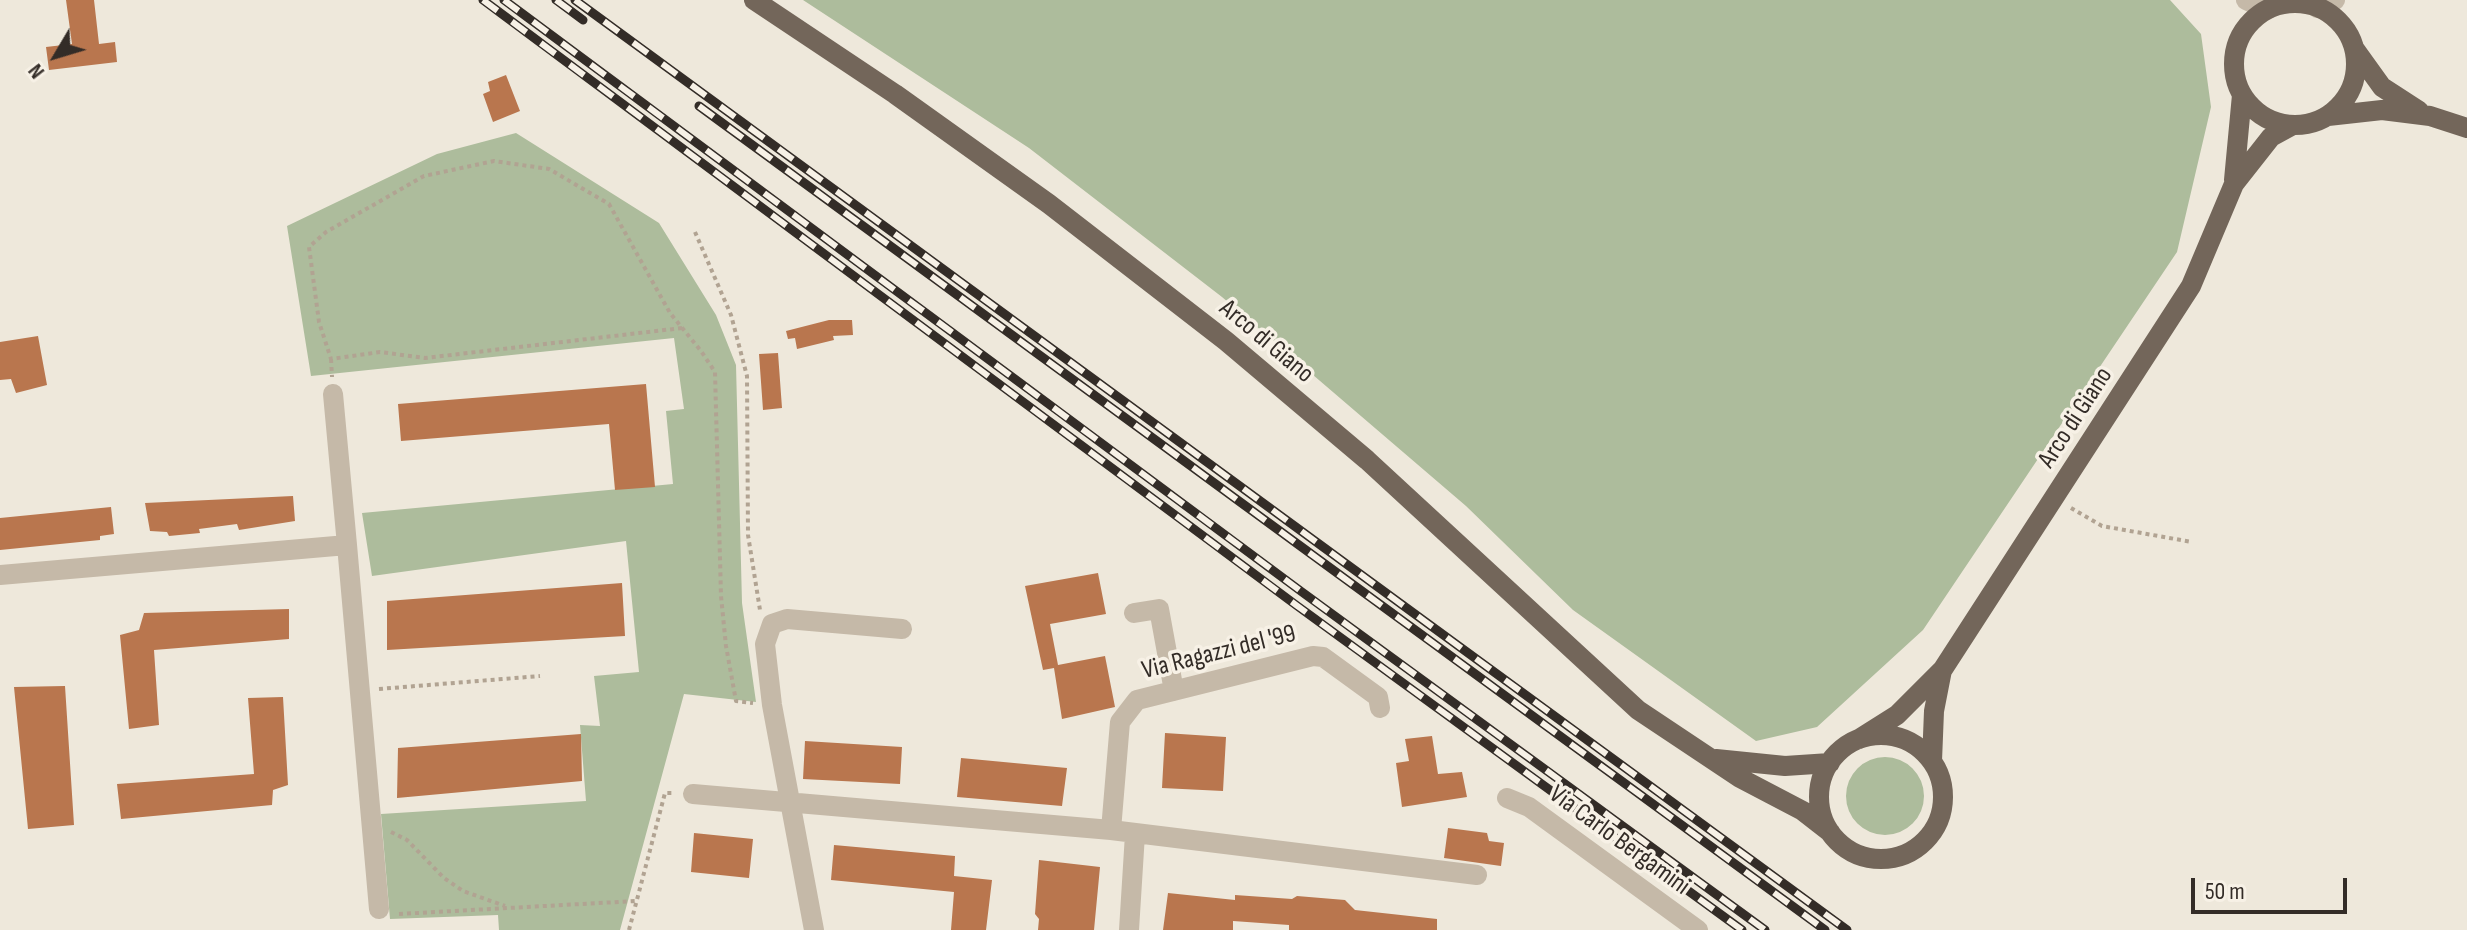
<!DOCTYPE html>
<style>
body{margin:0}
#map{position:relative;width:2467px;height:930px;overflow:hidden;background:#eee8db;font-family:"Sofia Sans Condensed",sans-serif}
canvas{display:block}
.north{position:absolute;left:16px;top:16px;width:80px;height:80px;-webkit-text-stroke:6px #f7f1e6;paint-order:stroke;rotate:232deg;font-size:22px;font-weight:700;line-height:32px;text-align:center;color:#332c27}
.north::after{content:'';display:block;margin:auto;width:28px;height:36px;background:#332c27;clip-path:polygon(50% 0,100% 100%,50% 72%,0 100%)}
.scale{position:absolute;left:2191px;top:878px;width:156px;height:36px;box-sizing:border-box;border:4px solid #332c27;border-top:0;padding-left:10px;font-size:24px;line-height:28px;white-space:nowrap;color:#332c27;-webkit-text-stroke:6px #f7f1e6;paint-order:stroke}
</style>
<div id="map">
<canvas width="2467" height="930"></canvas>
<div class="north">N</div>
<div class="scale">50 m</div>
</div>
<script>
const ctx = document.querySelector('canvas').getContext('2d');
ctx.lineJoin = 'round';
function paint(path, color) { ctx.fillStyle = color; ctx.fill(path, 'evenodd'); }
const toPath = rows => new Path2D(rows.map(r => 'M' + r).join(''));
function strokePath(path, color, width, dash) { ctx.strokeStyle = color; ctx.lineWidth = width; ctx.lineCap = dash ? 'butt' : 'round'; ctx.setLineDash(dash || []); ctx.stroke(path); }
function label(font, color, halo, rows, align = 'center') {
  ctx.font = font + ' "Sofia Sans Condensed",sans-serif'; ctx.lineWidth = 7; ctx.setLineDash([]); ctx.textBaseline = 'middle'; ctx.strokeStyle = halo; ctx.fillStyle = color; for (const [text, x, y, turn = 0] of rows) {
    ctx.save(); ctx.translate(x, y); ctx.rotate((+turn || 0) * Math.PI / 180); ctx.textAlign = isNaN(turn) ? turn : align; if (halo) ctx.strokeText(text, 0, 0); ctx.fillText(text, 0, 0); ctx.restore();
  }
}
const green = toPath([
 [803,0,2170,0,2201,34,2211,107,2177,252,1923,630,1817,727,1756,741,1573,610,1466,506,1222,297,1029,148],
 [516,133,659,223,716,315,736,365,742,603,756,702,684,694,620,930,499,930,498,915,390,919,381,814,586,801,580,725,600,726,594,676,639,672,626,541,372,576,362,513,673,484,666,411,684,409,674,338,311,376,287,226,437,154],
 '1846 796a39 39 0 1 1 78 0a39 39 0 1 1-78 0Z'
]);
const building = toPath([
 [66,0,94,0,99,44,115,42,117,62,49,70,46,47,72,44],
 [506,75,520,111,493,122,483,94,490,91,488,82],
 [829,320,852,320,853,335,833,336,834,340,797,349,795,338,788,339,786,331],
 [38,336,47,385,16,393,11,379,0,380,0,342],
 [778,353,782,408,763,410,759,354],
 [646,384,655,487,615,490,609,424,401,441,398,404],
 [293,496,295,521,239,530,237,524,199,529,200,533,169,536,167,532,150,531,145,503],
 [111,507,114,534,100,536,100,540,0,550,0,518],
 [1098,573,1106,614,1050,624,1058,665,1105,656,1115,707,1062,719,1054,668,1043,670,1025,586],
 [622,583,625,636,387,650,387,601],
 [289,609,289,639,154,650,159,725,129,729,120,635,139,630,144,613],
 [65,686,74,825,28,829,14,687],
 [283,697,288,785,273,790,272,805,121,819,117,784,254,774,248,698],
 [1165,733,1226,737,1223,791,1162,788],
 [581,734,582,781,397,798,398,748],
 [1432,736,1438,774,1462,772,1467,797,1402,807,1396,763,1409,761,1405,739],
 [805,741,902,747,900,784,803,779],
 [961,758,1067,768,1062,806,957,797],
 [1448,828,1487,833,1489,841,1504,843,1501,866,1444,858],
 [694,833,753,839,749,878,691,872],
 [834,845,955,856,954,876,992,880,986,930,951,930,954,892,831,880],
 [1039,860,1100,867,1094,930,1038,930,1039,919,1035,914],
 [1168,893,1235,900,1235,895,1292,899,1297,896,1345,900,1355,910,1437,919,1437,930,1289,930,1289,925,1233,921,1233,930,1163,930]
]);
const path = toPath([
 [695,232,731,315,747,376,748,535,760,610],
 [682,328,425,358,380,352,331,359,319,322,309,247,326,232,424,176,494,161,549,169,609,204,670,313,701,351,715,372,721,596,726,646,736,701,753,703],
 [331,359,332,377],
 [2071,508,2102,526,2192,542],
 [379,689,540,676],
 [391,832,407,840,444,878,463,891,505,906],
 [399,914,636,901],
 [629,930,665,793,673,793]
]);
const minor = toPath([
 [2246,0,2267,10],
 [2317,8,2335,0],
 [333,394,347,545],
 [0,575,347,545,379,909],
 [1134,613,1159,609,1174,691],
 [693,794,1111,830,1477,875],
 [1507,798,1529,807,1698,930],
 [1111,830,1120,722,1137,700,1313,656,1323,657,1378,697,1380,708],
 [814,930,772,705,765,644,772,624,787,619,902,629],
 [1129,930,1135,834]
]);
const major = toPath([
 [754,0,895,94,1049,204,1226,341,1367,460,1638,710,1740,778,1803,811,1830,832],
 '2234 64a61 61 0 1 1 122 0a61 61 0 1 1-122 0Z',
 [2354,48,2382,87,2419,111],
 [2328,116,2382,110,2430,116,2467,128],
 [2234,180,2242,95],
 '1819 797a62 62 0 1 1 124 0a62 62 0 1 1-124 0Z',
 [1859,739,1897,715,1943,669,2191,286,2234,184,2271,137,2293,125],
 [1716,759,1785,766,1830,763],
 [1932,761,1934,711,1942,670]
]);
const rail = toPath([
 [483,0,1296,605,1742,930],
 [504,0,1302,592,1765,930],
 [556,0,583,20],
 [575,0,1847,930],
 [699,106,1825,930]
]);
const streetNames = [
 ["Arco di Giano",1266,342,40],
 ["Arco di Giano",2076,418,-57],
 ["Via Ragazzi del '99",1219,653,-14],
 ["Via Carlo Bergamini",1619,841,36]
];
paint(green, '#adbc9c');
paint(building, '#b9764e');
strokePath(path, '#b1a392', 4, [4, 4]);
strokePath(minor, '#c5b9a8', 20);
strokePath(major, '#73665a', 20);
strokePath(rail, '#332c27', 9);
strokePath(rail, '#f7f1e6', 6, [18]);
label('26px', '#332c27', '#f7f1e6', streetNames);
</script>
